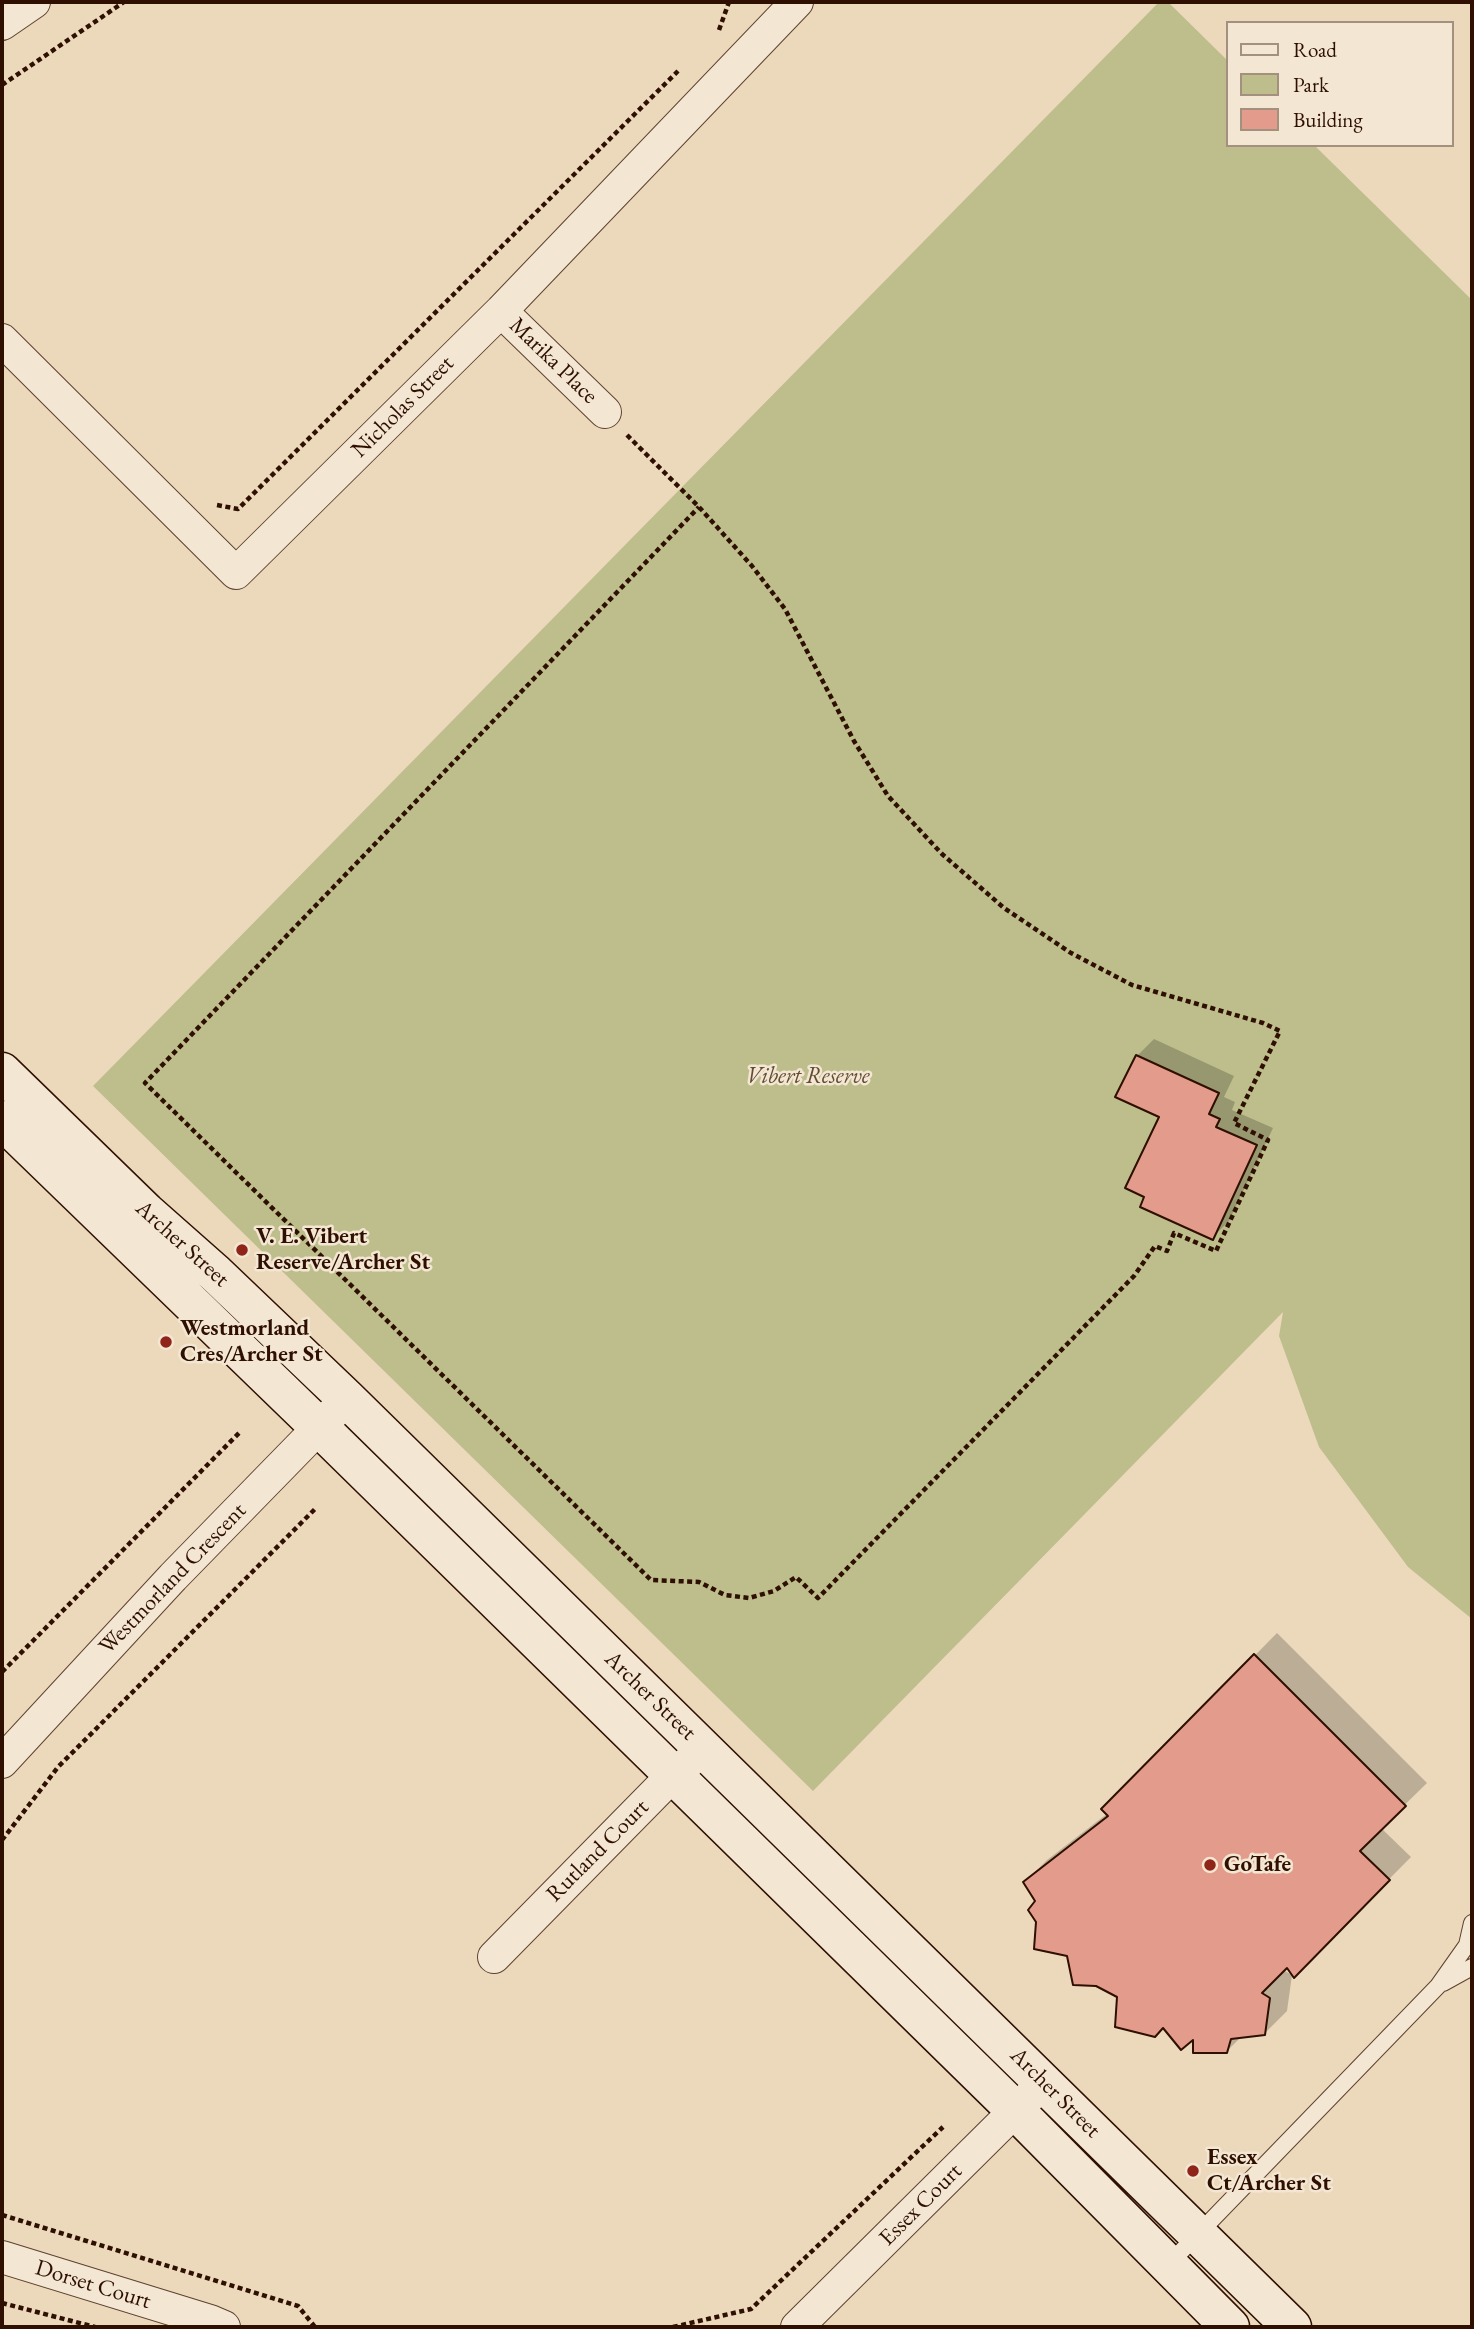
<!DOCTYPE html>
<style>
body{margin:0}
#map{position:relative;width:1474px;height:2329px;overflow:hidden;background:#ecd9bc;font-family:"EB Garamond",serif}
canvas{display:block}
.frame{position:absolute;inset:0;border:4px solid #2e0f00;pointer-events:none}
.legend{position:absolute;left:1226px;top:21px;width:228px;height:126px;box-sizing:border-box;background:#f3e6d3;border:2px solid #a4907f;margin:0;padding:9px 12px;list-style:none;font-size:21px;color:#2e0f00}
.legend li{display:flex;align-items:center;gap:14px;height:35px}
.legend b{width:35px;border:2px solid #a4907f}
</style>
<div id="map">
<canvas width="1474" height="2329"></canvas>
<div class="frame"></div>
<ul class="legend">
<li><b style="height:9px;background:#f3e6d3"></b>Road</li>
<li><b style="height:19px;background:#bebe8c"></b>Park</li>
<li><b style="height:19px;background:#e39b8b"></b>Building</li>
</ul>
</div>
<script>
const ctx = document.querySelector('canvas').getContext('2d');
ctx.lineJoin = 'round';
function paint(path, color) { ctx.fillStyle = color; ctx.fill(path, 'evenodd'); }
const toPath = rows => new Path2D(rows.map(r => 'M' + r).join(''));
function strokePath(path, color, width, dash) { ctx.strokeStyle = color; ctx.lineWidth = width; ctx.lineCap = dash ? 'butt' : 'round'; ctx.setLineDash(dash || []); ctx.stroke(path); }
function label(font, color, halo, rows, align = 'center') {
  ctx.font = font + ' "EB Garamond",serif'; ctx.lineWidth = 5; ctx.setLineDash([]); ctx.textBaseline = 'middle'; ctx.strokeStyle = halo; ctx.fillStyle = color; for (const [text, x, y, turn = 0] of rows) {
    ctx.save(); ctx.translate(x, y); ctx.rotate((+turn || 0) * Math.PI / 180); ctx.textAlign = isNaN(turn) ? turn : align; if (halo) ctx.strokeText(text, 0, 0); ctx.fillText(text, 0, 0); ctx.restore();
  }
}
const green = toPath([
 [1159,2,1168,2,1227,60,1227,145,1314,145,1472,300,1472,1619,1408,1567,1319,1447,1279,1336,1283,1312,813,1791,93,1086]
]);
const shadow = toPath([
 [1154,1039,1234,1076,1224,1097,1235,1102,1232,1110,1273,1128,1229,1221,1212,1238,1137,1056],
 [1277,1633,1427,1783,1381,1828,1411,1857,1294,1975,1287,1966,1283,1970,1292,1975,1287,2011,1264,2034,1242,2036,1226,2052,1195,2036,1164,2026,1119,1996,1069,1954,1038,1921,1037,1901,1025,1882,1047,1860,1108,1813,1103,1809]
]);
const building = toPath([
 [1136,1055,1219,1093,1209,1114,1220,1119,1216,1127,1257,1145,1213,1240,1140,1207,1144,1197,1125,1188,1159,1117,1115,1097,1136,1055],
 [1254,1654,1406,1806,1360,1851,1390,1880,1294,1978,1287,1968,1262,1993,1270,1998,1265,2035,1231,2039,1227,2053,1193,2053,1193,2040,1181,2050,1163,2028,1155,2037,1115,2027,1117,1997,1096,1986,1073,1985,1067,1956,1034,1949,1036,1922,1028,1910,1035,1901,1023,1882,1108,1816,1101,1809,1254,1654]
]);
const path = toPath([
 [719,30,729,2],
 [2,85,124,2],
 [627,435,699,507,752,566,785,609,854,741,888,796,942,854,1004,908,1071,953,1132,985,1263,1023,1280,1031,1234,1123,1268,1140,1216,1251,1174,1233,1167,1251,1155,1246,1134,1276,818,1598,796,1577,774,1591,749,1598,725,1595,699,1582,651,1580,145,1083,699,507],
 [217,505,238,509,678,71],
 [2,1672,239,1433],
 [2,1840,58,1767,315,1509],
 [2,2215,298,2306,315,2327],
 [2,2303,95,2327],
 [673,2327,751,2309,943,2127]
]);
const service = toPath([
 [1443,1983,1472,1967],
 [1168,2265,1438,1986,1467,1945,1472,1923]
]);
const minor = toPath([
 [2,24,34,2],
 [501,311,605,412],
 [2,340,236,573,501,311,797,2],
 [2,1762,173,1577,336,1410],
 [494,1957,673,1775,691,1760],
 [2,2257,210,2321,224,2327],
 [797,2327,1032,2094]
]);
const secondary = toPath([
 [2,1072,146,1212,215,1273,347,1399,1292,2327],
 [2,1120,320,1428,1016,2111,1230,2327]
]);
const markers = [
 [242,1250,7,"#8f2418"],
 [166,1342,7,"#8f2418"],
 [1210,1865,7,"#8f2418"],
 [1193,2171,7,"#8f2418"]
];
const streetNames = [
 ["Marika Place",553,361,44],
 ["Nicholas Street",403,407,-45],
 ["Archer Street",182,1244,42],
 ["Westmorland Crescent",173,1579,-46],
 ["Archer Street",650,1696,44],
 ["Rutland Court",598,1851,-45],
 ["Archer Street",1055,2093,45],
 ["Essex Court",921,2205,-45],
 ["Dorset Court",93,2285,17]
];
const parkNames = [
 ["Vibert Reserve",808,1077]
];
const poiNames = [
 ["V. E. Vibert",256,1237],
 ["Reserve/Archer St",256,1263],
 ["Westmorland",180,1329],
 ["Cres/Archer St",180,1355],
 ["GoTafe",1224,1865],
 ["Essex",1207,2158],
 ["Ct/Archer St",1207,2184]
];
paint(green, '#bebe8c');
paint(shadow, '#0003');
paint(building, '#e39b8b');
strokePath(building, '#2e0f00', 2);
strokePath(service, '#5e422f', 18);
strokePath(minor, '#5e422f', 34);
strokePath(secondary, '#2e0f00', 41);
strokePath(path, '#2e0f00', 4.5, [5, 3.5]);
strokePath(service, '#f3e6d3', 16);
strokePath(minor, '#f3e6d3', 32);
strokePath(secondary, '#f3e6d3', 38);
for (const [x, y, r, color] of markers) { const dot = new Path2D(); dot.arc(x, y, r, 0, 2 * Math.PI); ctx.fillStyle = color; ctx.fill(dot); strokePath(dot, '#f3e6d3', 2.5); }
label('23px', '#2e0f00', '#f3e6d3', streetNames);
label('italic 23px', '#604c31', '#f3e6d3', parkNames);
label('bold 23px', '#2e0f00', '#f3e6d3', poiNames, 'left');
</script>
